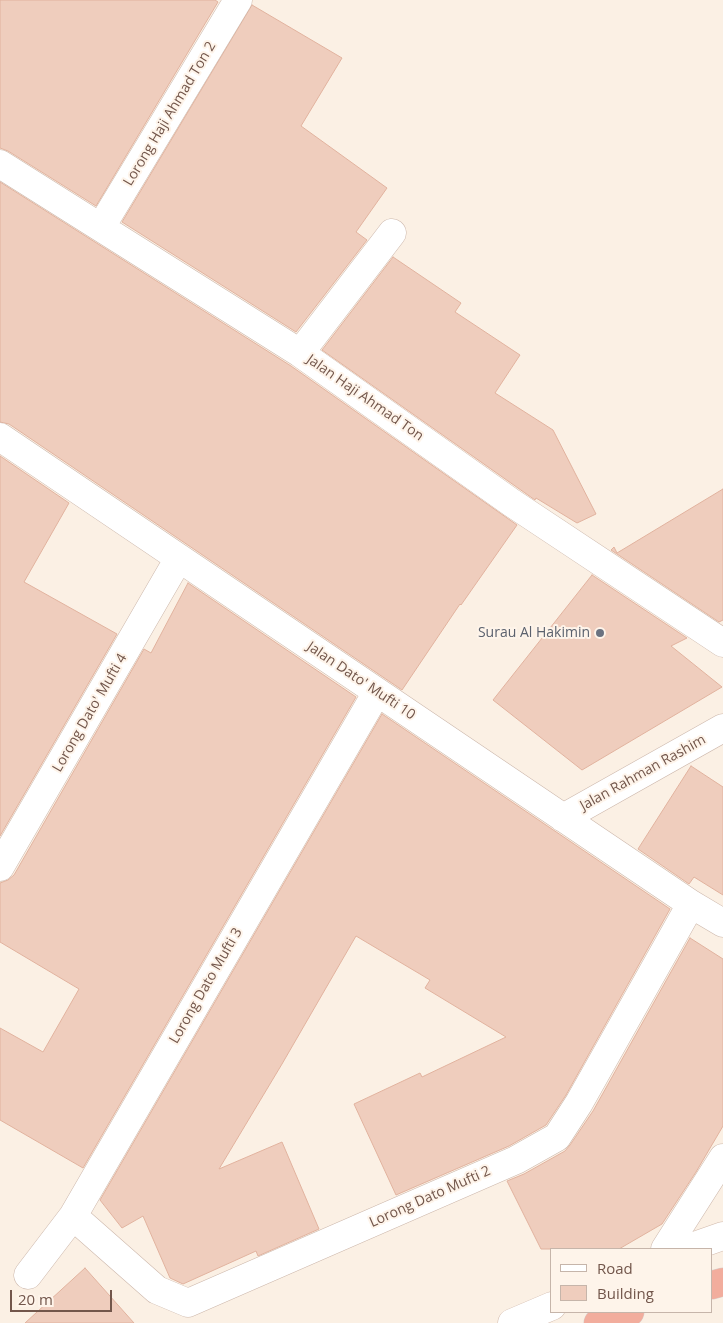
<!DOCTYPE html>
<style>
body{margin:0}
#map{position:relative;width:723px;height:1323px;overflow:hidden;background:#fbf0e4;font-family:"Open Sans",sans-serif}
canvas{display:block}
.legend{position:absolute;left:550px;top:1248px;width:162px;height:65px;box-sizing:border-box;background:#fef4ea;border:1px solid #c6b5aa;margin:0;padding:6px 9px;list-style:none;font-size:15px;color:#72564b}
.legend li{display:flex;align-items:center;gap:10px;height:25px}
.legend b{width:25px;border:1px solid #c6b5aa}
.scale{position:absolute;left:10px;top:1290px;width:102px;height:22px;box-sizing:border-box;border:2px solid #72564b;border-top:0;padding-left:6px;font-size:15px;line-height:18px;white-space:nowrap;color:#72564b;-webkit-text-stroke:4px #fef4ea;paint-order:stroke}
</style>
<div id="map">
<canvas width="723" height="1323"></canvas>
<ul class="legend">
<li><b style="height:6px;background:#fff"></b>Road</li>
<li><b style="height:14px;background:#efcdbd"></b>Building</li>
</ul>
<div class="scale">20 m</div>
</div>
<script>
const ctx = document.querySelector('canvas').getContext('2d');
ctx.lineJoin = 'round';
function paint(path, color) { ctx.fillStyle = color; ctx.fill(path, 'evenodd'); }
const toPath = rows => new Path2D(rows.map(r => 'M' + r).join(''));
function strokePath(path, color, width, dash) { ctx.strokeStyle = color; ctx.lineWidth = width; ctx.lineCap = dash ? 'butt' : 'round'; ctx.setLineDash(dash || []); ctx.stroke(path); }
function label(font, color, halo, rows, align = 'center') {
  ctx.font = font + ' "Open Sans",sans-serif'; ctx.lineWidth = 4; ctx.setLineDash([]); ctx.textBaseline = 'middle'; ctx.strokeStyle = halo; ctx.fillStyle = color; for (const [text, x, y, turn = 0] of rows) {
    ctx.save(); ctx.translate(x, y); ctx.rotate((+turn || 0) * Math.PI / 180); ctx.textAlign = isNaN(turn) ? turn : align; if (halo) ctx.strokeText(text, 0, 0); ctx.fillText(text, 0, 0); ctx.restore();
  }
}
const building = toPath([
 [0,0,215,0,218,2,96,206,8,151,0,148,0,0],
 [252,5,342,58,301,126,387,188,356,232,367,240,296,332,122,222,252,5],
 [0,182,291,366,517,525,461,605,460,604,402,690,9,424,0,422,0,182],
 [393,257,461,303,455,312,520,355,495,393,553,430,596,514,577,523,536,498,535,500,322,350,393,257],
 [0,456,69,503,24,582,117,634,0,836,0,456],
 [723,489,723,620,719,622,611,550,614,547,617,553,723,489],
 [592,575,687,638,671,646,722,687,582,770,493,700,592,575],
 [188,583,356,697,83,1168,0,1120,0,1028,43,1052,79,989,0,942,0,883,8,880,14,875,144,649,151,653,188,583],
 [382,714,670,909,566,1095,546,1125,509,1146,396,1195,354,1104,420,1073,422,1077,506,1037,425,988,430,980,356,936,282,1064,219,1169,282,1142,319,1229,258,1256,256,1251,183,1284,170,1278,143,1216,122,1228,100,1200,382,714],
 [691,766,723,787,723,895,694,877,689,884,638,849,691,766],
 [690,938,723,959,723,1126,696,1172,662,1224,619,1249,541,1249,507,1181,524,1174,565,1151,570,1145,593,1111,690,938],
 [85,1268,134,1323,25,1323,85,1268]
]);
const street = toPath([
 [0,164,300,353,512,503,723,643],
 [101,227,238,0],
 [300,353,392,233],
 [0,437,691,904,723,923],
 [563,818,723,728],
 [0,867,179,558],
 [73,1216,157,1290,188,1303,516,1160,557,1137,579,1103,691,904],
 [665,1249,723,1158],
 [28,1275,73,1216,377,692]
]);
const secondary = toPath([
 [686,1249,723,1236],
 [512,1323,552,1306]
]);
const highway = toPath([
 [712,1285,723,1282],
 [598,1323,630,1312]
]);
const markers = [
 [600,633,5,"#6b7280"]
];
const streetNames = [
 ["Lorong Haji Ahmad Ton 2",170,114,-59],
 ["Jalan Haji Ahmad Ton",365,398,35],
 ["Jalan Dato' Mufti 10",361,681,34],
 ["Lorong Dato' Mufti 4",90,713,-60],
 ["Jalan Rahman Rashim",643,773,-29],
 ["Lorong Dato Mufti 3",206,986,-60],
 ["Lorong Dato Mufti 2",430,1197,-24]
];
const worshipNames = [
 ["Surau Al Hakimin",590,633]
];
paint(building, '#efcdbd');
strokePath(building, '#e1b29e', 1);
strokePath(street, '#ccb7ab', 29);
strokePath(secondary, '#d1b9ab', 29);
strokePath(highway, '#d8d0cd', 29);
strokePath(street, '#fff', 28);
strokePath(secondary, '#fff', 28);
strokePath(highway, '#f2ad9d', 28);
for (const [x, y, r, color] of markers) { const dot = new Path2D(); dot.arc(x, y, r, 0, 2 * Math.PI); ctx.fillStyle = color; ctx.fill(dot); strokePath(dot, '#fef4ea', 2); }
label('14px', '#72564b', '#fef4ea', streetNames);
label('14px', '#5b616d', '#fef4ea', worshipNames, 'right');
</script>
